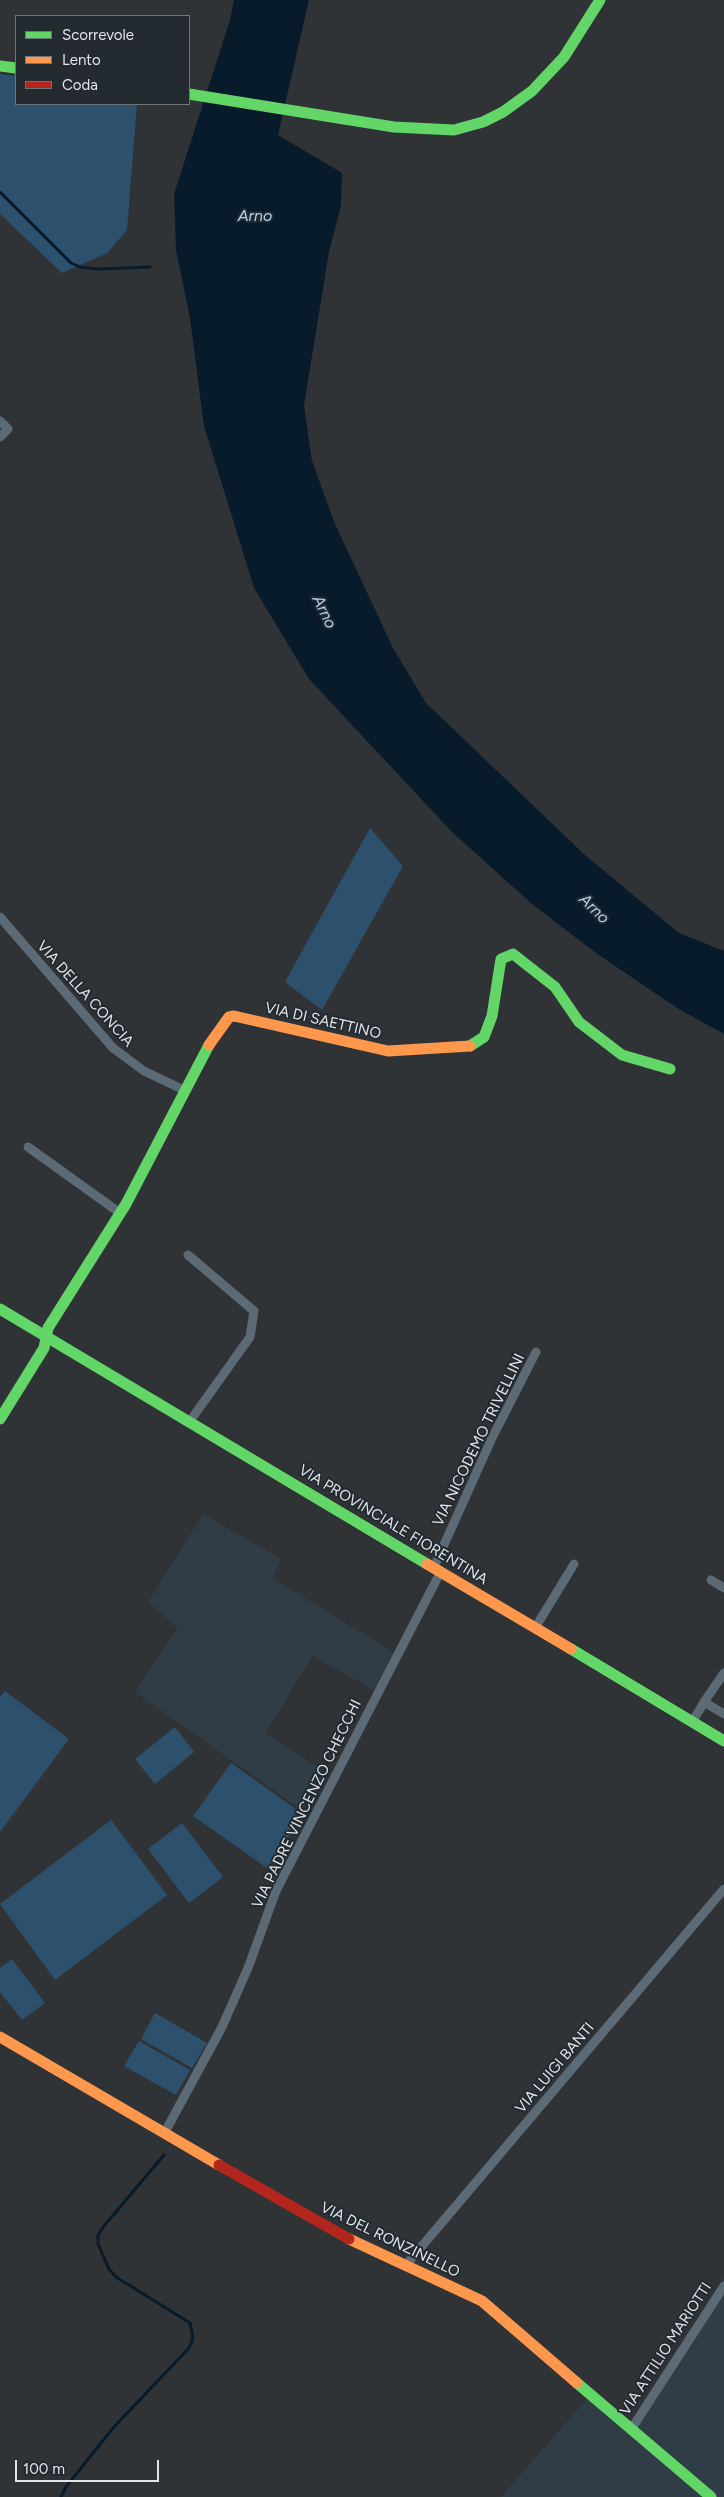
<!DOCTYPE html>
<style>
body{margin:0}
#map{position:relative;width:724px;height:2497px;overflow:hidden;background:#303336;font-family:Figtree,sans-serif}
canvas{display:block}
.legend{position:absolute;left:15px;top:15px;width:175px;height:90px;box-sizing:border-box;background:#232a30;border:1px solid #6f757a;margin:0;padding:6px 9px;list-style:none;font-size:15px;color:#e0e5e9}
.legend li{display:flex;align-items:center;gap:10px;height:25px}
.legend b{width:25px;border:1px solid #6f757a}
.scale{position:absolute;left:15px;top:2460px;width:144px;height:22px;box-sizing:border-box;border:2px solid #e0e5e9;border-top:0;padding-left:6px;font-size:15px;line-height:18px;white-space:nowrap;color:#e0e5e9;-webkit-text-stroke:4px #232a30;paint-order:stroke}
</style>
<div id="map">
<canvas width="724" height="2497"></canvas>
<ul class="legend">
<li><b style="height:6px;background:#63d668"></b>Scorrevole</li>
<li><b style="height:6px;background:#ff974d"></b>Lento</li>
<li><b style="height:6px;background:#b3261e"></b>Coda</li>
</ul>
<div class="scale">100 m</div>
</div>
<script>
const ctx = document.querySelector('canvas').getContext('2d');
ctx.lineJoin = 'round';
function paint(path, color) { ctx.fillStyle = color; ctx.fill(path, 'evenodd'); }
const toPath = rows => new Path2D(rows.map(r => 'M' + r).join(''));
function strokePath(path, color, width, dash) { ctx.strokeStyle = color; ctx.lineWidth = width; ctx.lineCap = dash ? 'butt' : 'round'; ctx.setLineDash(dash || []); ctx.stroke(path); }
function label(font, color, halo, rows, align = 'center') {
  ctx.font = font + ' Figtree,sans-serif'; ctx.lineWidth = 4; ctx.setLineDash([]); ctx.textBaseline = 'middle'; ctx.strokeStyle = halo; ctx.fillStyle = color; for (const [text, x, y, turn = 0] of rows) {
    ctx.save(); ctx.translate(x, y); ctx.rotate((+turn || 0) * Math.PI / 180); ctx.textAlign = isNaN(turn) ? turn : align; if (halo) ctx.strokeText(text, 0, 0); ctx.fillText(text, 0, 0); ctx.restore();
  }
}
const built = toPath([
 [203,1514,281,1559,273,1578,397,1655,378,1692,312,1656,266,1733,325,1772,302,1810,135,1692,178,1628,148,1602],
 [724,2278,724,2497,501,2497,593,2392,631,2421]
]);
const green = toPath([
 [0,74,16,76,16,104,137,104,127,230,107,253,62,273,0,214],
 [370,828,403,866,322,1010,285,982],
 [5,1691,69,1739,0,1832,0,1697],
 [175,1727,194,1752,155,1784,135,1759],
 [231,1763,304,1815,267,1868,193,1816],
 [111,1820,167,1895,55,1980,0,1904],
 [182,1823,223,1877,189,1903,148,1849],
 [12,1959,45,2003,22,2020,0,1992,0,1968],
 [155,2013,207,2043,192,2068,141,2039],
 [139,2041,190,2070,176,2095,124,2066]
]);
const water = toPath([
 [234,0,309,0,278,135,342,173,341,205,329,252,304,405,312,461,335,524,393,648,426,703,586,856,679,933,724,951,724,1034,677,1008,596,953,532,904,452,832,309,679,254,588,204,426,190,318,176,250,174,194,230,20]
]);
const stream = toPath([
 [0,192,71,263,80,267,97,269,150,267],
 [61,2497,66,2487,113,2428,189,2348,193,2338,190,2323,116,2277,109,2269,98,2244,98,2235,104,2226,164,2155]
]);
const street = toPath([
 [0,421,8,429,0,437],
 [0,917,113,1048,144,1071,186,1091],
 [28,1147,120,1213],
 [188,1255,254,1311,250,1337,190,1421],
 [434,1567,492,1438,536,1352],
 [711,1580,724,1588],
 [535,1628,574,1564],
 [724,1673,704,1702,724,1714],
 [692,1722,707,1698],
 [165,2132,222,2027,248,1968,276,1891,441,1571],
 [406,2265,724,1889],
 [632,2428,724,2286]
]);
const fast = toPath([
 [0,66,16,68],
 [189,94,394,127,454,130,483,122,503,112,532,91,564,57,600,0],
 [470,1046,484,1037,492,1016,501,959,513,954,555,987,579,1022,622,1055,670,1069],
 [0,1309,427,1564],
 [0,1419,44,1348,48,1328,126,1204,209,1045],
 [571,1649,724,1741],
 [577,2383,711,2497]
]);
const slow = toPath([
 [209,1045,229,1017,234,1016,388,1051,470,1046],
 [427,1564,571,1649],
 [0,2037,219,2165],
 [349,2239,482,2301,577,2383]
]);
const jam = toPath([
 [219,2165,349,2239]
]);
const streetNames = [
 ["VIA DELLA CONCIA",85,994,48],
 ["VIA DI SAETTINO",323,1021,13],
 ["VIA NICODEMO TRIVELLINI",479,1440,-64],
 ["VIA PROVINCIALE FIORENTINA",393,1525,31],
 ["VIA PADRE VINCENZO CHECCHI",307,1804,-64],
 ["VIA LUIGI BANTI",555,2068,-50],
 ["VIA DEL RONZINELLO",390,2240,26],
 ["VIA ATTILIO MARIOTTI",666,2349,-57]
];
const waterNames = [
 ["Arno",255,216],
 ["Arno",324,612,64],
 ["Arno",594,909,44]
];
paint(built, '#313d46');
paint(green, '#2d506c');
paint(water, '#071b2a');
strokePath(stream, '#071b2a', 3);
strokePath(street, '#5c6a76', 9);
strokePath(fast, '#63d668', 11);
strokePath(slow, '#ff974d', 11);
strokePath(jam, '#b3261e', 11);
label('15px', '#e0e5e9', '#232a30', streetNames);
label('italic 16px', '#afd3f0', '#232a30', waterNames);
</script>
